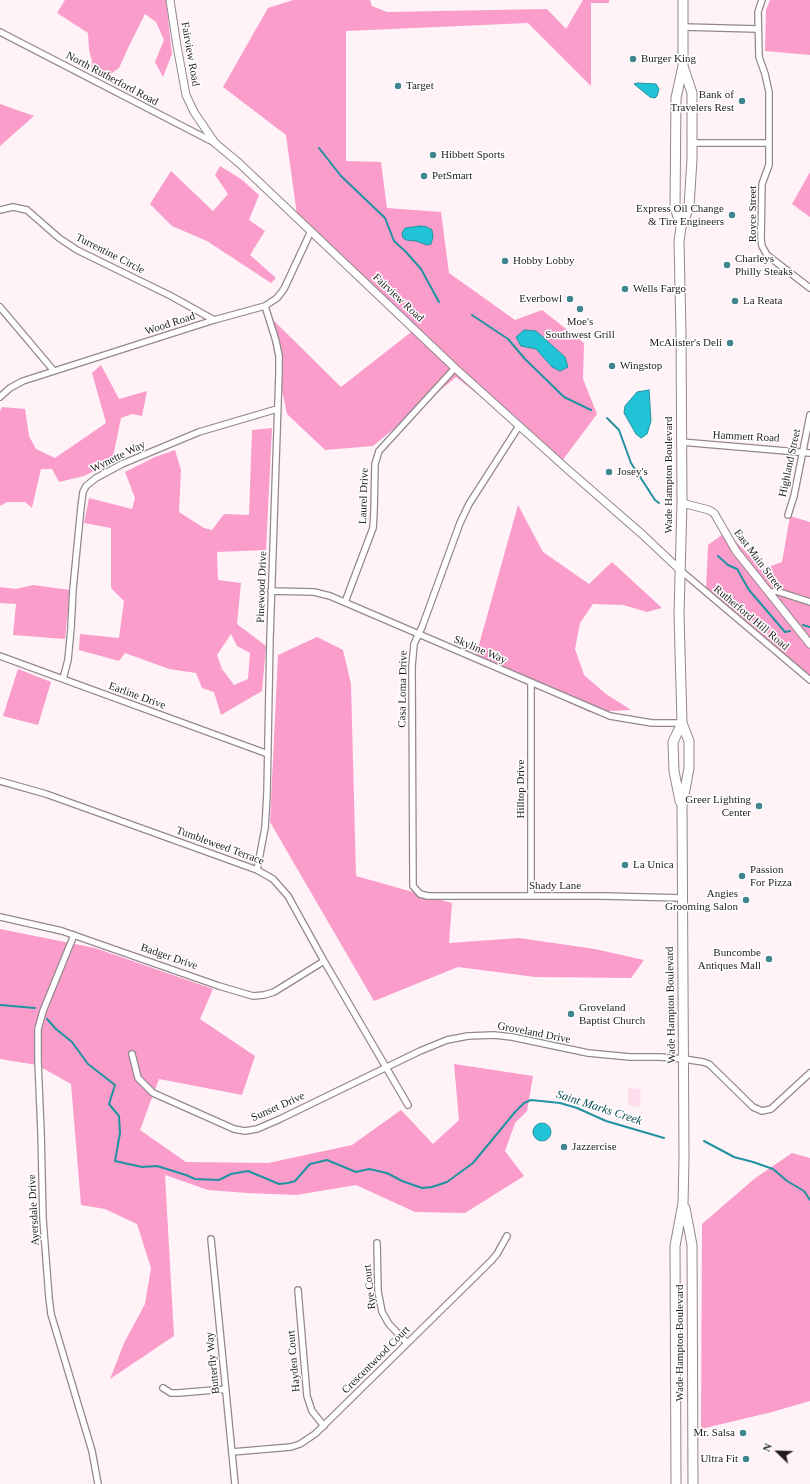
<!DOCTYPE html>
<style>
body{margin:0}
#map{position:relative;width:810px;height:1484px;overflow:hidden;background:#fff3f8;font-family:Georgia,serif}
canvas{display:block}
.north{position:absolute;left:758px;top:1432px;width:40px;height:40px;-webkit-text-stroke:3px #fff;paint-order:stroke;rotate:293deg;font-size:11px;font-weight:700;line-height:16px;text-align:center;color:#211d1f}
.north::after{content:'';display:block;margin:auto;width:14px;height:18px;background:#211d1f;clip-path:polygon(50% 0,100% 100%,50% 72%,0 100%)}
</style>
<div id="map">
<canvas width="810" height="1484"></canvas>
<div class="north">N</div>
</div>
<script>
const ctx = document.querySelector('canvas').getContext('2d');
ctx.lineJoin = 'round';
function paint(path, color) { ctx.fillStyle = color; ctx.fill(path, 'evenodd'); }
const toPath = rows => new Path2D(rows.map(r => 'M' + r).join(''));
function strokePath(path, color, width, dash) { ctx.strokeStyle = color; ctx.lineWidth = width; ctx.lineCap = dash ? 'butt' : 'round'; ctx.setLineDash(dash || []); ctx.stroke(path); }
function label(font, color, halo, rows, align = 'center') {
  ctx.font = font + ' Georgia,serif'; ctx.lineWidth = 3; ctx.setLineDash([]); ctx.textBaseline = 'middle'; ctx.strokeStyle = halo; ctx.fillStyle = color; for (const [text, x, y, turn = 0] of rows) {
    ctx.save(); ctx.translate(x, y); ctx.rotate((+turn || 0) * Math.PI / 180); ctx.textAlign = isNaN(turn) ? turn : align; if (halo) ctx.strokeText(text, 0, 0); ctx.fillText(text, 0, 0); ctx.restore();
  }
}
const green = toPath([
 [628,1088,639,1089,641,1092,640,1107,628,1105]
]);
const forest = toPath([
 [65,0,166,0,172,54,163,77,155,62,164,40,156,22,145,14,129,46,119,68,105,78,91,72,92,61,89,50,88,33,57,13],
 [293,0,370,0,372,6,387,12,547,9,566,29,583,0,609,0,609,3,591,3,591,86,528,23,346,31,346,161,381,162,387,208,441,212,449,273,515,320,542,310,584,343,583,379,597,414,562,461,456,377,373,446,325,450,287,414,266,313,341,387,415,329,297,215,286,135,223,87,268,8],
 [770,0,810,0,810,55,765,51,766,10],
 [0,104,34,116,0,146],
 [220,166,241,179,259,195,249,220,265,231,250,255,276,278,271,283,207,241,172,226,150,204,171,171,213,211,228,194,215,175],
 [810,172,810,217,792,204],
 [101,365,119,399,147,391,142,416,132,414,121,418,112,462,84,476,59,482,52,469,41,469,32,508,25,502,7,502,0,506,0,411,2,407,25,409,29,436,36,449,55,458,106,423,92,373],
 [272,428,266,550,217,552,218,580,241,583,237,624,266,646,262,691,221,715,214,692,202,688,196,673,169,669,125,653,119,661,79,650,80,634,119,638,124,601,111,588,111,528,84,523,89,498,132,509,135,498,125,472,155,457,175,450,181,470,179,512,204,528,212,530,224,514,249,515,252,430],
 [231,634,237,646,250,653,248,679,234,685,222,669,217,655],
 [518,505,543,552,589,584,612,562,662,608,647,612,623,605,593,604,580,623,575,649,584,675,606,694,631,710,589,712,475,659],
 [790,516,810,522,810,676,706,589,708,545,726,532,763,569,782,562],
 [33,585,70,590,65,639,13,635,16,604,0,603,0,587,16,589],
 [317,637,343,650,351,684,356,876,452,903,449,943,519,938,595,949,644,960,631,978,535,977,458,967,374,1001,270,822,278,655],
 [18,669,51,682,38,725,3,716],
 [0,929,95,948,213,989,200,1019,255,1056,242,1095,159,1079,140,1130,186,1162,268,1163,352,1145,401,1110,433,1144,459,1120,454,1064,533,1076,527,1111,515,1123,505,1151,524,1176,465,1213,415,1212,356,1185,296,1195,247,1193,208,1190,165,1175,174,1336,110,1379,124,1343,145,1304,151,1268,137,1224,105,1209,81,1205,71,1084,37,1065,0,1059],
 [792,1153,810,1158,810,1401,772,1412,701,1429,702,1224,754,1179]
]);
const water = toPath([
 [638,83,656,84,659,89,657,96,655,98,650,97,634,84,638,83],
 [421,226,427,227,432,230,433,237,431,244,427,245,416,241,406,240,403,238,402,233,405,228,421,226],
 [524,330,536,331,565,357,568,367,560,371,552,367,536,349,521,346,516,337,524,330],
 [649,390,651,421,647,434,641,438,636,434,624,413,625,406,637,392,649,390],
 '533 1132a9 9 0 1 1 18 0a9 9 0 1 1-18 0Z'
]);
const stream = toPath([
 [319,148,341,176,385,218,394,241,406,252,421,269,439,302],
 [472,315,508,339,525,359,564,397,591,410],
 [607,418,619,430,631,463,655,500,659,503],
 [718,556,728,565,737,569,749,590,785,632,790,631],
 [803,625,810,627],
 [0,1005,35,1008],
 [47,1019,56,1029,72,1042,88,1064,115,1085,109,1104,119,1116,120,1133,115,1161,142,1167,157,1166,186,1175,195,1179,219,1180,231,1174,248,1171,279,1184,288,1183,295,1181,310,1164,327,1160,356,1172,369,1169,387,1173,402,1181,422,1188,432,1187,447,1182,473,1163,515,1112,524,1103,531,1100,560,1103,577,1108,606,1121,664,1138],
 [704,1141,734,1157,753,1162,773,1169,787,1181,804,1191,810,1200]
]);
const minor = toPath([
 [762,0,758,12,759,57,765,74,769,92,769,165,762,184,761,239,762,246,767,255,810,288],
 [683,27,758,29],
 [0,32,215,143],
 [691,143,769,143],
 [0,210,13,207,27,210,59,238,77,250,171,296,214,320],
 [0,307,54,371],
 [0,397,10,388,23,381,214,320,265,306,277,298,284,289,311,231],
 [519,426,469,504,460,523,422,627,414,644,412,667,413,886,420,894,428,896,603,896,682,898],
 [681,442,810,453],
 [788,515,794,496,810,415],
 [680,570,810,680],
 [271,591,314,592,330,596,610,716,652,723,682,723],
 [769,593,776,591,810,602],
 [345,602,373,528,374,512,375,464,379,451,455,368],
 [0,656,268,754],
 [63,679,68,660,71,628,73,589,81,507,83,492,86,486,96,478,122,464,199,432,277,409],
 [0,781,46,794,113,818,257,870,273,879,288,896,324,961,408,1105],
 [257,870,265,828,267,794,270,638,279,373,279,356,276,341,265,306],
 [531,895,531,683],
 [0,917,62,931,219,986,253,996,264,995,274,992,324,961],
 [74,935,43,1011,38,1029,38,1061,41,1132,43,1219,49,1298,51,1314,92,1451,98,1484],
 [132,1054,138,1078,153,1093,234,1129,245,1131,257,1129,280,1119,420,1051,447,1040,468,1036,494,1035,512,1037,588,1053,630,1057,660,1057,684,1059,703,1062,709,1064,753,1107,762,1111,771,1109,810,1073],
 [211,1239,235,1484],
 [377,1243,378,1291,382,1312,389,1324,407,1343],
 [298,1290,307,1396,312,1411,324,1426],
 [163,1388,171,1393,178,1393,226,1389],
 [232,1452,291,1447,300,1444,315,1434,491,1261,497,1254,507,1236]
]);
const tertiary = toPath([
 [170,0,177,46,186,95,194,112,215,143,239,163,455,368,566,468,643,535,680,570],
 [682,503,709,510,714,513,736,551,810,644]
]);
const primary = toPath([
 [681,227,675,207,676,98,683,66,683,0],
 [680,801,674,771,673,742,682,723],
 [685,1208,692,1245,693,1484],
 [676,1484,675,1246,683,1203,684,1160,682,806,689,768,689,741,682,723,679,614,682,503,681,333,679,241,681,227,689,207,692,159,692,93,683,66]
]);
const markers = [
 [633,59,4,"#3f8690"],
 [398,86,4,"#3f8690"],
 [742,101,4,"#3f8690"],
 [433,155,4,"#3f8690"],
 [424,176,4,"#3f8690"],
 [732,215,4,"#3f8690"],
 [505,261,4,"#3f8690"],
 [727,265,4,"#3f8690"],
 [625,289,4,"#3f8690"],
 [570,299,4,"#3f8690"],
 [735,301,4,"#3f8690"],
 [580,309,4,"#3f8690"],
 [730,343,4,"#3f8690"],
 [612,366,4,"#3f8690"],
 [609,472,4,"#3f8690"],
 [759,806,4,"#3f8690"],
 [625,865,4,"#3f8690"],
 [742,876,4,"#3f8690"],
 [746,900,4,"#3f8690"],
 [769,959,4,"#3f8690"],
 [571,1014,4,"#3f8690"],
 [564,1147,4,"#3f8690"],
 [743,1433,4,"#3f8690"],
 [746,1459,4,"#3f8690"]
];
const streetNames = [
 ["Fairview Road",190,54,80],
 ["North Rutherford Road",112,79,28],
 ["Royce Street",753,214,-90],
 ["Turrentine Circle",110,254,27],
 ["Fairview Road",398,298,43],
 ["Wood Road",170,324,-18],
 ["Hammett Road",746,437,3],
 ["Wynette Way",118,457,-26],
 ["Highland Street",790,463,-78],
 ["Wade Hampton Boulevard",669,475,-90],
 ["Laurel Drive",364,496,-88],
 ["East Main Street",758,560,53],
 ["Pinewood Drive",262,587,-88],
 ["Rutherford Hill Road",751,618,40],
 ["Skyline Way",480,650,23],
 ["Casa Loma Drive",403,689,-89],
 ["Earline Drive",137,696,20],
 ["Hilltop Drive",521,789,-90],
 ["Tumbleweed Terrace",220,846,20],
 ["Shady Lane",555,886],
 ["Badger Drive",169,957,19],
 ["Wade Hampton Boulevard",671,1005,-91],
 ["Groveland Drive",534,1033,11],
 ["Sunset Drive",278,1107,-24],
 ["Ayersdale Drive",34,1210,-93],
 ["Rye Court",370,1287,-96],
 ["Wade Hampton Boulevard",680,1343,-90],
 ["Crescentwood Court",376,1360,-45],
 ["Hayden Court",294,1361,-95],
 ["Butterfly Way",213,1363,-96]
];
const poiNames = [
 ["Burger King",641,59],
 ["Target",406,86],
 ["Bank of",734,95,"right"],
 ["Travelers Rest",734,108,"right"],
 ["Hibbett Sports",441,155],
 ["PetSmart",432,176],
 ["Express Oil Change",724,209,"right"],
 ["& Tire Engineers",724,222,"right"],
 ["Charleys",735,259],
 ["Philly Steaks",735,272],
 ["Hobby Lobby",513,261],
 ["Wells Fargo",633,289],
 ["Everbowl",562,299,"right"],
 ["La Reata",743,301],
 ["Moe's",580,322,"center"],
 ["Southwest Grill",580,335,"center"],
 ["McAlister's Deli",722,343,"right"],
 ["Wingstop",620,366],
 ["Josey's",617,472],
 ["Greer Lighting",751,800,"right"],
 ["Center",751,813,"right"],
 ["La Unica",633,865],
 ["Passion",750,870],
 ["For Pizza",750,883],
 ["Angies",738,894,"right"],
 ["Grooming Salon",738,907,"right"],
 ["Buncombe",761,953,"right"],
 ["Antiques Mall",761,966,"right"],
 ["Groveland",579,1008],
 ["Baptist Church",579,1021],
 ["Jazzercise",572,1147],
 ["Mr. Salsa",735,1433,"right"],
 ["Ultra Fit",738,1459,"right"]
];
const waterNames = [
 ["Saint Marks Creek",599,1108,18]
];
paint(green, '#feddec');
paint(forest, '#fa9dcb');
paint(water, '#21c4d7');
strokePath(water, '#2192a0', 1);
strokePath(stream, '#2192a0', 2);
strokePath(minor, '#93888d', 8);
strokePath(tertiary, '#93888d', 9);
strokePath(primary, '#93888d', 11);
strokePath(minor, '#fff', 5.5);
strokePath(tertiary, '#fff', 7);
strokePath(primary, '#fff', 9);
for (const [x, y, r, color] of markers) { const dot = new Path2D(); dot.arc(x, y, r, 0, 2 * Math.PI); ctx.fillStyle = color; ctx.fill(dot); strokePath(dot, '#fff', 1.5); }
label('11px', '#211d1f', '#fff', streetNames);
label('11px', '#211d1f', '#fff', poiNames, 'left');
label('italic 12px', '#0e4e56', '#fff', waterNames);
</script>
